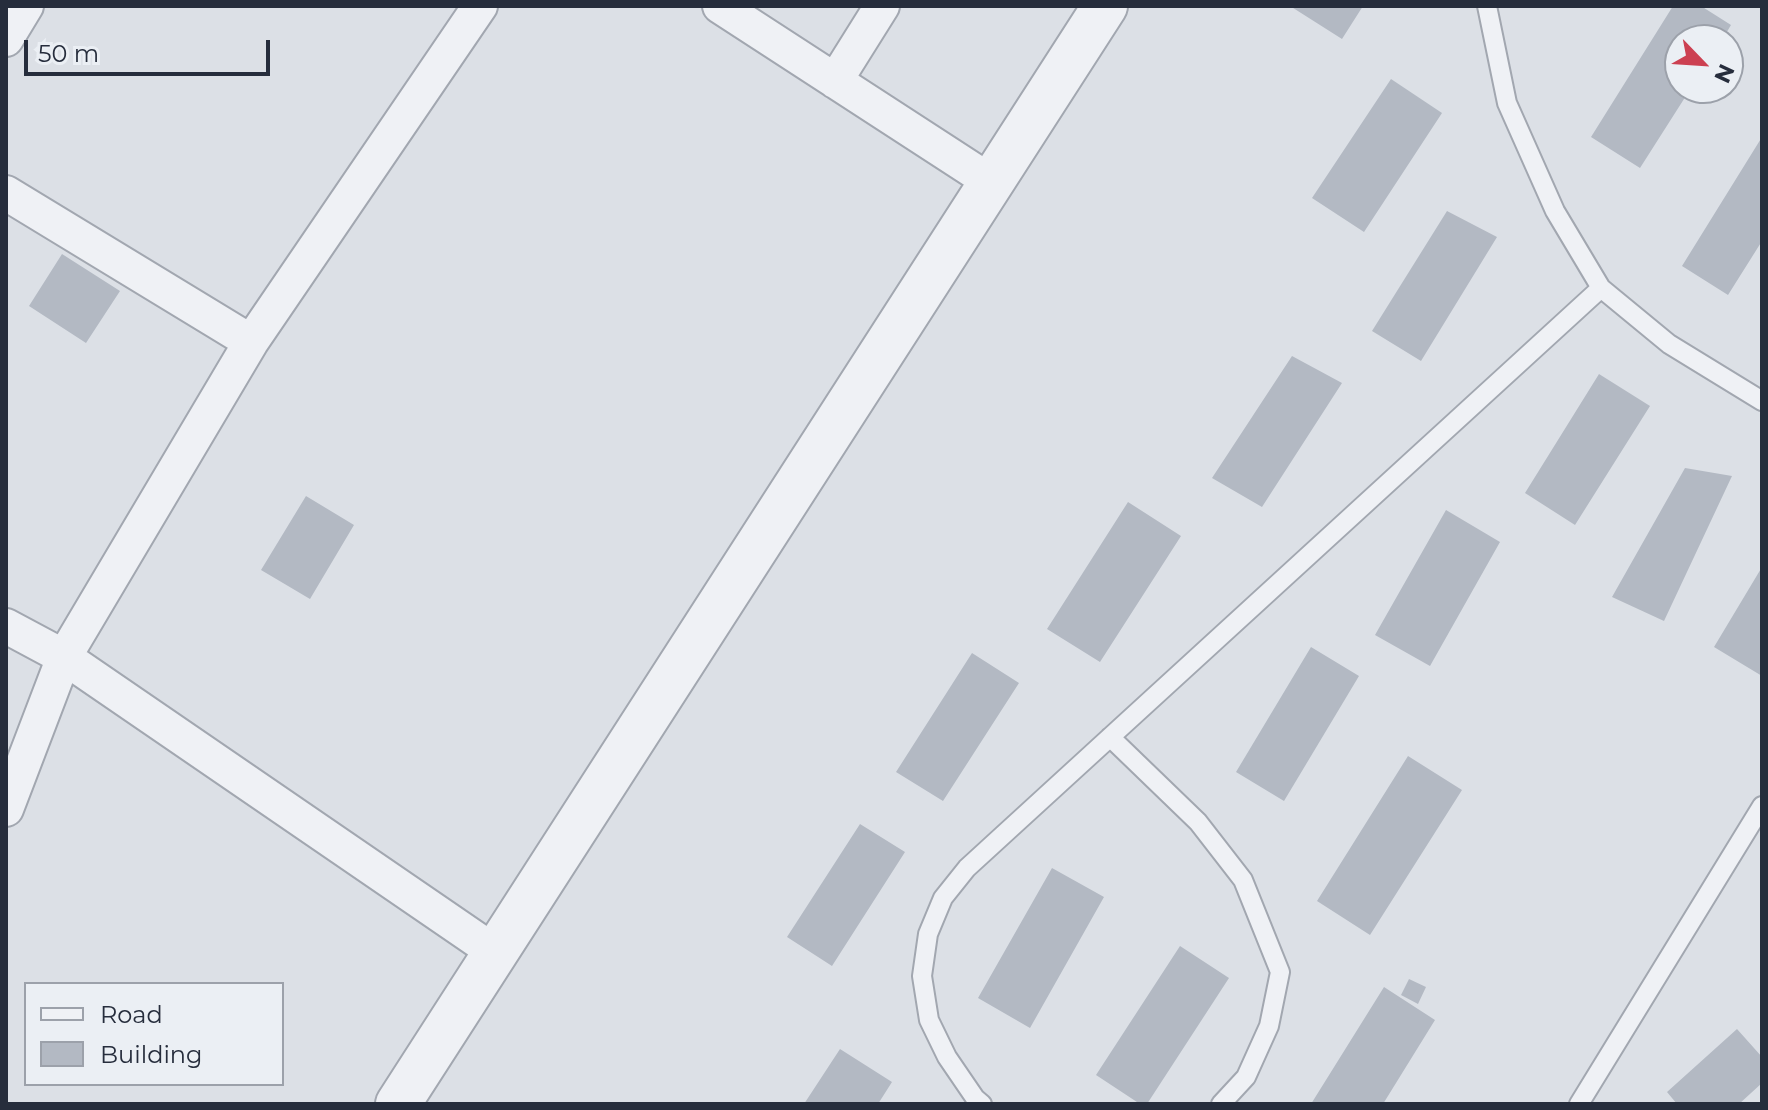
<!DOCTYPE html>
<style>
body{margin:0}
#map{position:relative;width:1768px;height:1110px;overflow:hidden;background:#dce0e6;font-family:Montserrat,sans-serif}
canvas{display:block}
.frame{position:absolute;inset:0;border:8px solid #262d3c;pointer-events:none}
.legend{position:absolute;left:24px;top:982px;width:260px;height:104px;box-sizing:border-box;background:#ebeff4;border:2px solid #9ca1aa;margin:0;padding:10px 14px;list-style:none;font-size:24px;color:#262d3c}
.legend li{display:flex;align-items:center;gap:16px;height:40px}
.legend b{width:40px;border:2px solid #9ca1aa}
.north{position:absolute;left:1664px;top:24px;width:80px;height:80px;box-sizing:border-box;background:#ebeff4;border:2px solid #9ca1aa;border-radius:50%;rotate:115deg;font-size:22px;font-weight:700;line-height:32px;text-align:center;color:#262d3c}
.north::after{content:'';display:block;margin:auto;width:28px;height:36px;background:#cc4051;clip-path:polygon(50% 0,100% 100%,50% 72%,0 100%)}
.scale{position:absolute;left:24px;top:40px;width:246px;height:36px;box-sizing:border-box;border:4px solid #262d3c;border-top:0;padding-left:10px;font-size:24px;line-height:28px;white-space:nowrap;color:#262d3c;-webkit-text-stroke:6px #ebeff4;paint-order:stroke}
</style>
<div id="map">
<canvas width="1768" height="1110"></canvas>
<div class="frame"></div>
<ul class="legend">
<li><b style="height:10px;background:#eff1f5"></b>Road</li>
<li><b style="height:22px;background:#b3b9c3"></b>Building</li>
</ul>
<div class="north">N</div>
<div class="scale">50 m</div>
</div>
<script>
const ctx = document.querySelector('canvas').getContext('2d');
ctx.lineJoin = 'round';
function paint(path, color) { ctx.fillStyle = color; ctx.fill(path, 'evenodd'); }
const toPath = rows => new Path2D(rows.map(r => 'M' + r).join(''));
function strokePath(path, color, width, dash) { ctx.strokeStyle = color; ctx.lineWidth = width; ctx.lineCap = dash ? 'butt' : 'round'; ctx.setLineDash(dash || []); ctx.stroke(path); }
const building = toPath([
 [1290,6,1363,6,1342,39],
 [1673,6,1701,6,1731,25,1722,40,1680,40,1680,88,1691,88,1640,168,1591,137],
 [1391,79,1442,113,1364,232,1312,198],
 [1762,137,1762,241,1728,295,1682,266],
 [1447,211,1497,237,1421,361,1372,331],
 [62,254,120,291,86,343,29,306],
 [1292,356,1342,383,1262,507,1212,478],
 [1599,374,1650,406,1575,525,1525,493],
 [1685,468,1732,476,1664,621,1612,597],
 [306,496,354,525,310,599,261,570],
 [1128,502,1181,536,1100,662,1047,629],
 [1446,510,1500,542,1430,666,1375,635],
 [1762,567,1762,676,1714,647],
 [1311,647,1359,676,1284,801,1236,772],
 [972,653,1019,683,943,801,896,772],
 [1408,756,1462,790,1370,935,1317,901],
 [860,824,905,852,832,966,787,937],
 [1052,868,1104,897,1030,1028,978,998],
 [1180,946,1229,978,1147,1104,1140,1104,1096,1075],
 [1409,979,1426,987,1418,1004,1401,995],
 [1384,987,1435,1020,1383,1104,1311,1104],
 [1737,1029,1762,1057,1762,1083,1739,1104,1677,1104,1667,1092],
 [840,1049,892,1082,878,1104,804,1104]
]);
const service = toPath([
 [1487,6,1507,103,1555,211,1601,288,1669,344,1762,401],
 [1110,737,1198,822,1243,880,1280,972,1269,1026,1246,1077,1221,1104],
 [982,1104,975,1098,947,1057,929,1020,922,976,928,934,943,898,967,868,1601,288],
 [1579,1104,1762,806]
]);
const minor = toPath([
 [720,6,991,182],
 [6,39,26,6],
 [835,81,882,6],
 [6,193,251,342],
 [6,626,64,657,496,953],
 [6,809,64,657,251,342,480,6]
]);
const tertiary = toPath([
 [398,1104,1105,6]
]);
paint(building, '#b3b9c3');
strokePath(service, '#a2a7b0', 22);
strokePath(minor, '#a2a7b0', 38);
strokePath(tertiary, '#a2a7b0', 48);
strokePath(service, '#eff1f5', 18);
strokePath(minor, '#eff1f5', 34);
strokePath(tertiary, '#eff1f5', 44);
</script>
